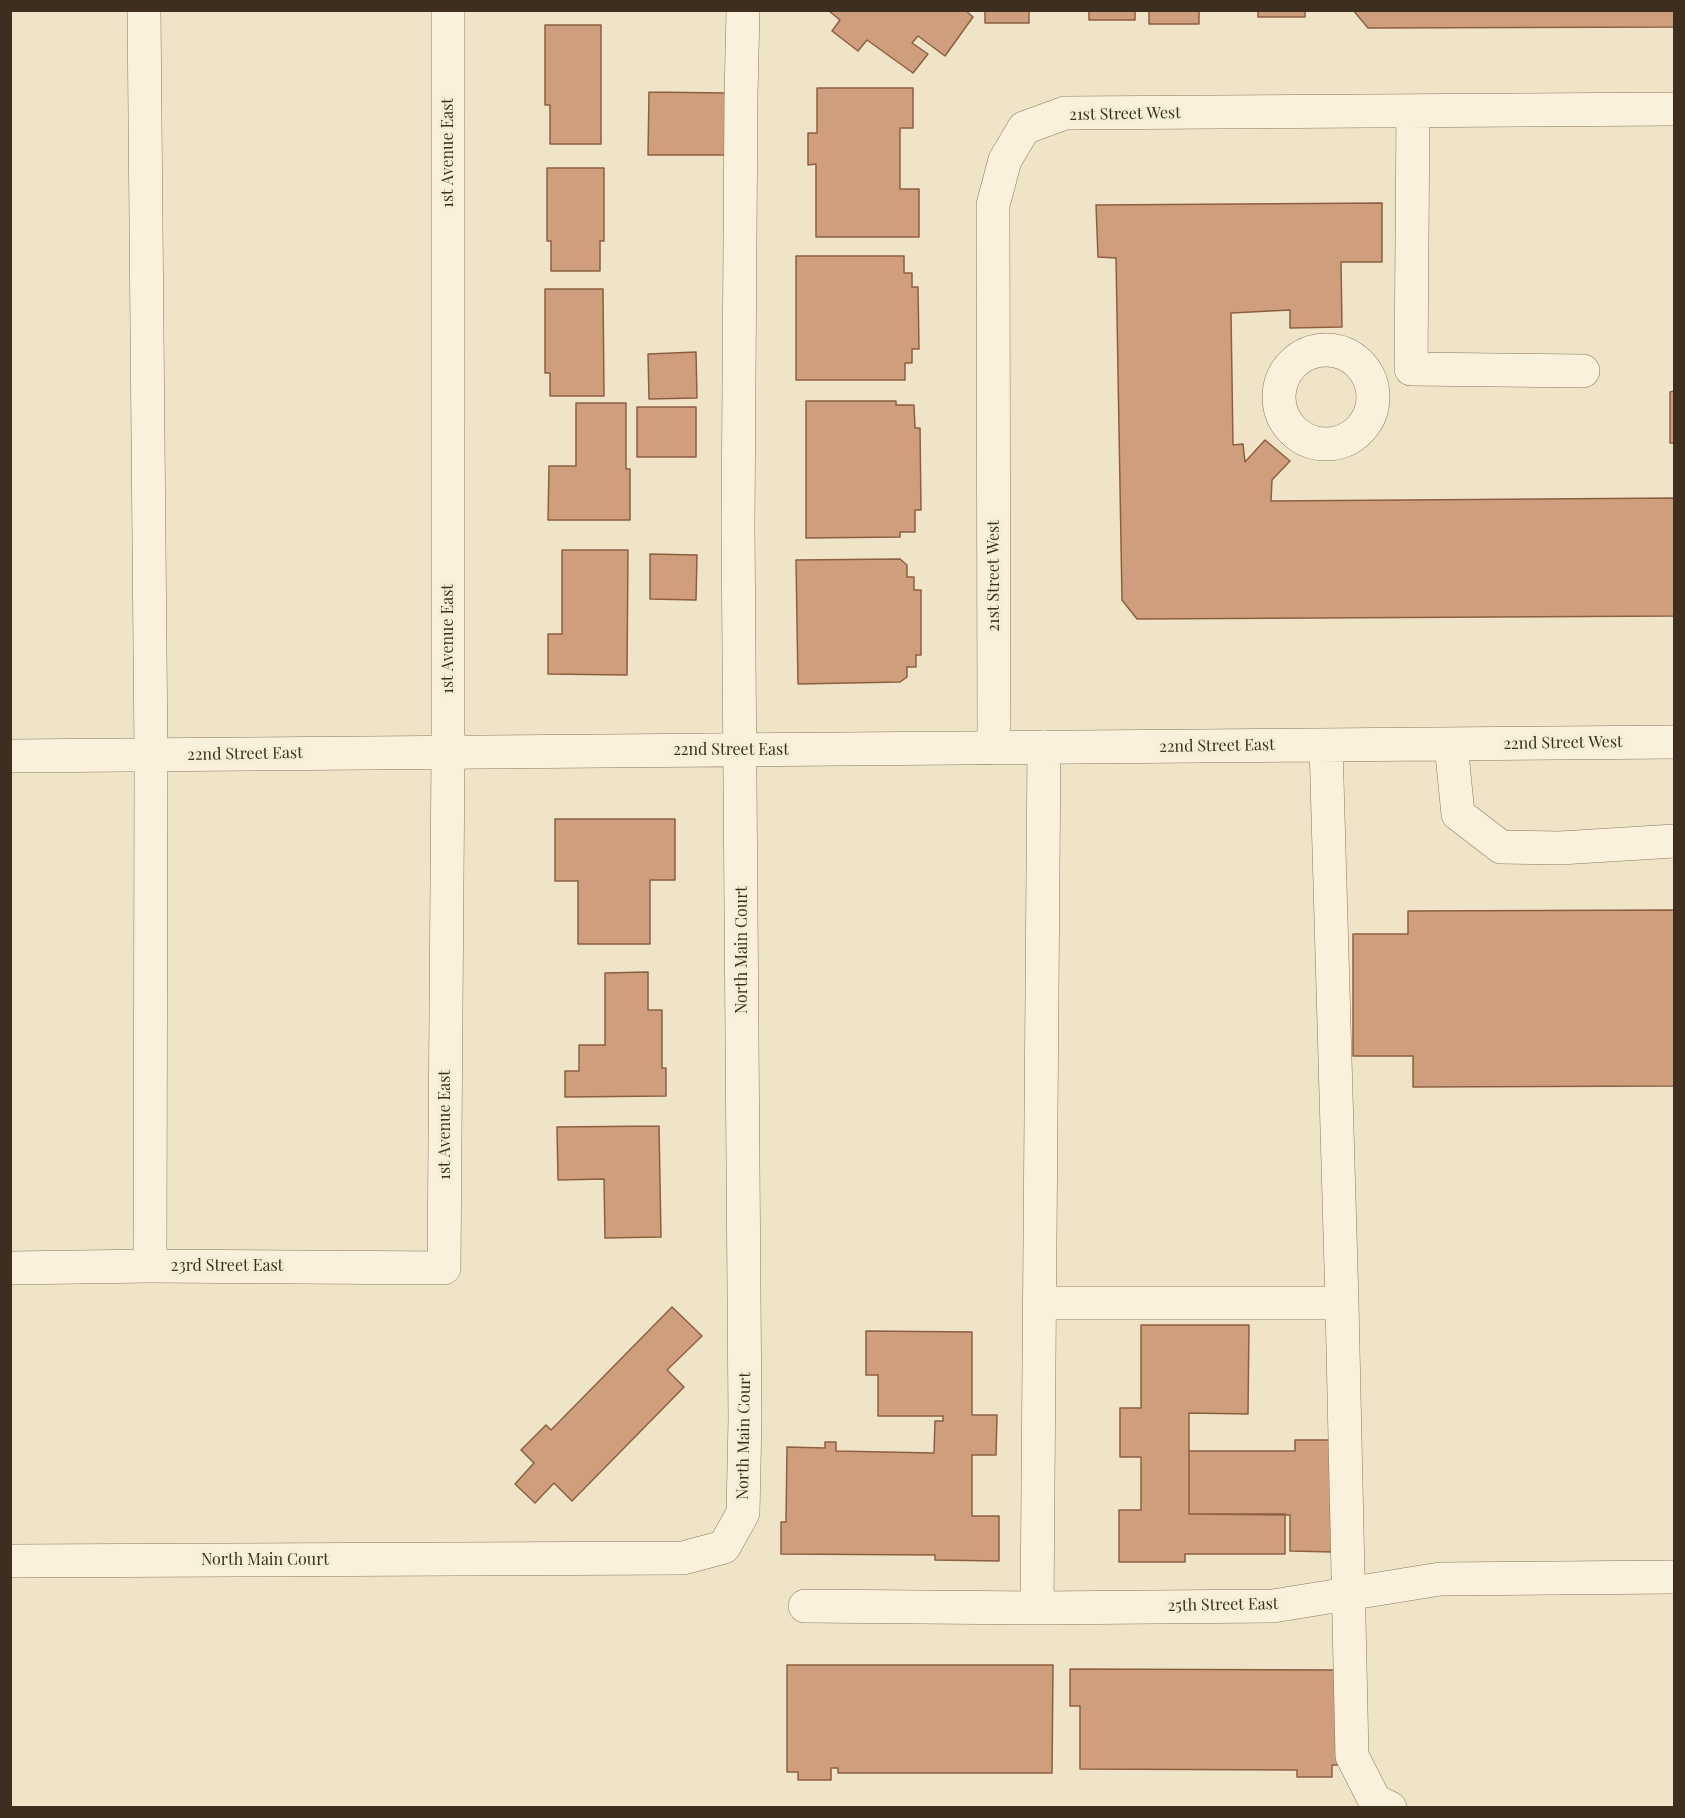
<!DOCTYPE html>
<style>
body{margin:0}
#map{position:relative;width:1685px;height:1818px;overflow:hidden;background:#f0e4c8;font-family:"Playfair Display",serif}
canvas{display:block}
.frame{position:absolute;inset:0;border:12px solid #3d2e20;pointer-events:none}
</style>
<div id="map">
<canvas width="1685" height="1818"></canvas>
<div class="frame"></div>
</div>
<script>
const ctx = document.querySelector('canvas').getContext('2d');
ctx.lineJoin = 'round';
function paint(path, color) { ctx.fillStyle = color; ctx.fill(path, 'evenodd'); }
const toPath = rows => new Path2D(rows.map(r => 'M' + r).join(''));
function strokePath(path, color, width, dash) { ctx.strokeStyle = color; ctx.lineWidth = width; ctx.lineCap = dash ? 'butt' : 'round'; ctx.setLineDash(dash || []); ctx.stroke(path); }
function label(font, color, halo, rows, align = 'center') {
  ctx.font = font + ' "Playfair Display",serif'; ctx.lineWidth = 6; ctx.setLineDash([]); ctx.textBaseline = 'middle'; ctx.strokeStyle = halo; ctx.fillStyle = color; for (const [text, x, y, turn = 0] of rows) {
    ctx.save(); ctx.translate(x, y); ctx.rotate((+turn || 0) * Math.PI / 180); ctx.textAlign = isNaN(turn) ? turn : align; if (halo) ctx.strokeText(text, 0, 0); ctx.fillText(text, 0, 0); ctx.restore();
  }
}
const building = toPath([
 [965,10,973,17,945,56,918,36,912,43,928,54,913,73,867,40,858,51,832,31,840,20,829,11,965,10],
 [985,10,1029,10,1029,23,985,23,985,10],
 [1089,10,1135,10,1135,20,1089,20,1089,10],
 [1149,10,1199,10,1199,24,1149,24,1149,10],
 [1258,10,1305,10,1305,17,1258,17,1258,10],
 [1353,10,1674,10,1674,27,1368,28,1353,10],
 [545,25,601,25,601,144,550,144,550,105,545,105,545,25],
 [817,88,913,88,913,128,900,128,900,189,919,189,919,237,816,237,816,164,808,165,808,133,817,133,817,88],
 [649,92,726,93,725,155,648,155,649,92],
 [547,168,604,168,604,241,600,241,600,271,551,271,551,241,547,241,547,168],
 [1382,203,1382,262,1341,262,1342,327,1290,328,1290,310,1231,313,1233,445,1243,444,1245,462,1265,440,1290,461,1272,480,1271,501,1674,498,1674,616,1137,619,1122,600,1116,258,1098,257,1096,205,1382,203],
 [796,256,904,256,904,273,912,273,912,287,918,287,919,349,912,349,912,363,905,363,905,380,796,380,796,256],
 [545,289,603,289,604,396,550,396,550,373,545,373,545,289],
 [696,352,697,398,649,399,648,354,696,352],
 [1674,391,1674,443,1670,443,1670,392,1674,391],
 [806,401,896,401,896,405,914,405,915,428,920,428,921,510,915,510,915,532,900,532,900,537,806,538,806,401],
 [576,403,626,403,626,469,630,469,630,520,548,520,549,466,576,466,576,403],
 [637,407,696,407,696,457,637,457,637,407],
 [562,550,628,550,627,675,548,674,548,634,562,634,562,550],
 [650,554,697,555,696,600,650,599,650,554],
 [900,559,907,565,907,577,914,577,914,590,921,590,921,655,916,655,916,667,907,667,907,677,900,682,798,684,796,560,900,559],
 [555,819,675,819,675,880,650,880,650,944,578,944,578,881,555,881,555,819],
 [1674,910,1674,1086,1413,1087,1413,1056,1353,1056,1353,934,1408,934,1408,911,1674,910],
 [648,972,648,1010,662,1010,662,1068,666,1068,666,1096,565,1097,565,1071,579,1071,579,1045,605,1045,605,973,648,972],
 [659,1126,661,1237,605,1238,604,1179,558,1180,557,1127,659,1126],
 [672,1307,702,1336,667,1370,684,1387,572,1501,554,1483,535,1503,515,1484,534,1463,521,1450,546,1425,551,1430,672,1307],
 [1141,1325,1249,1325,1248,1414,1189,1413,1189,1514,1285,1514,1285,1554,1185,1554,1185,1562,1119,1562,1119,1510,1141,1510,1141,1457,1120,1457,1120,1408,1141,1408,1141,1325],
 [866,1331,972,1332,972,1415,997,1415,996,1455,972,1455,972,1516,999,1516,999,1561,935,1560,935,1555,781,1554,781,1522,786,1522,787,1447,825,1448,825,1442,836,1442,836,1451,934,1453,935,1421,943,1421,943,1416,878,1416,878,1375,866,1375,866,1331],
 [1295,1440,1334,1440,1334,1552,1290,1551,1290,1515,1189,1514,1189,1451,1295,1451,1295,1440],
 [787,1665,1053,1665,1052,1773,838,1773,838,1768,831,1768,831,1780,798,1780,798,1772,787,1772,787,1665],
 [1070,1669,1339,1670,1339,1765,1332,1765,1332,1777,1297,1777,1297,1770,1080,1769,1080,1706,1070,1706,1070,1669]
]);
const minor = toPath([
 [144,10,151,755,150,1266],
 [1413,111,1411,369,1583,371],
 '1279 397a47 47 0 1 1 94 0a47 47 0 1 1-94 0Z',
 [1451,744,1458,814,1501,847,1560,848,1674,841],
 [1326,745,1342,1303,1352,1756,1375,1801,1390,1808],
 [994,748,993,205,1005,160,1024,128,1065,113,1674,109],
 [10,756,1674,742],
 [10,1268,150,1266,444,1268,448,753,448,10],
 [1039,1303,1342,1303],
 [10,1561,683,1558,724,1547,743,1513,745,1419,738,526,741,97,743,10],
 [805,1606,1037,1608,1273,1606,1440,1579,1674,1577],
 [1037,1608,1044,747]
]);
const streetNames = [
 ["21st Street West",1125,114,-1],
 ["1st Avenue East",448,153,-90],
 ["21st Street West",994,576,-90],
 ["1st Avenue East",448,639,-90],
 ["22nd Street West",1563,743,-1],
 ["22nd Street East",1217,746,-1],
 ["22nd Street East",731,750],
 ["22nd Street East",245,754,-1],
 ["North Main Court",742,950,-90],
 ["1st Avenue East",445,1125,-90],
 ["23rd Street East",227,1266],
 ["North Main Court",744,1436,-89],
 ["North Main Court",265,1560],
 ["25th Street East",1223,1605,-1]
];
paint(building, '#cf9f7d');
strokePath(building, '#8d5f41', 1.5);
strokePath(minor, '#8d765c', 34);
strokePath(minor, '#faf1dc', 33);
label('16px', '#3d2e20', '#f7eed8', streetNames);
</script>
